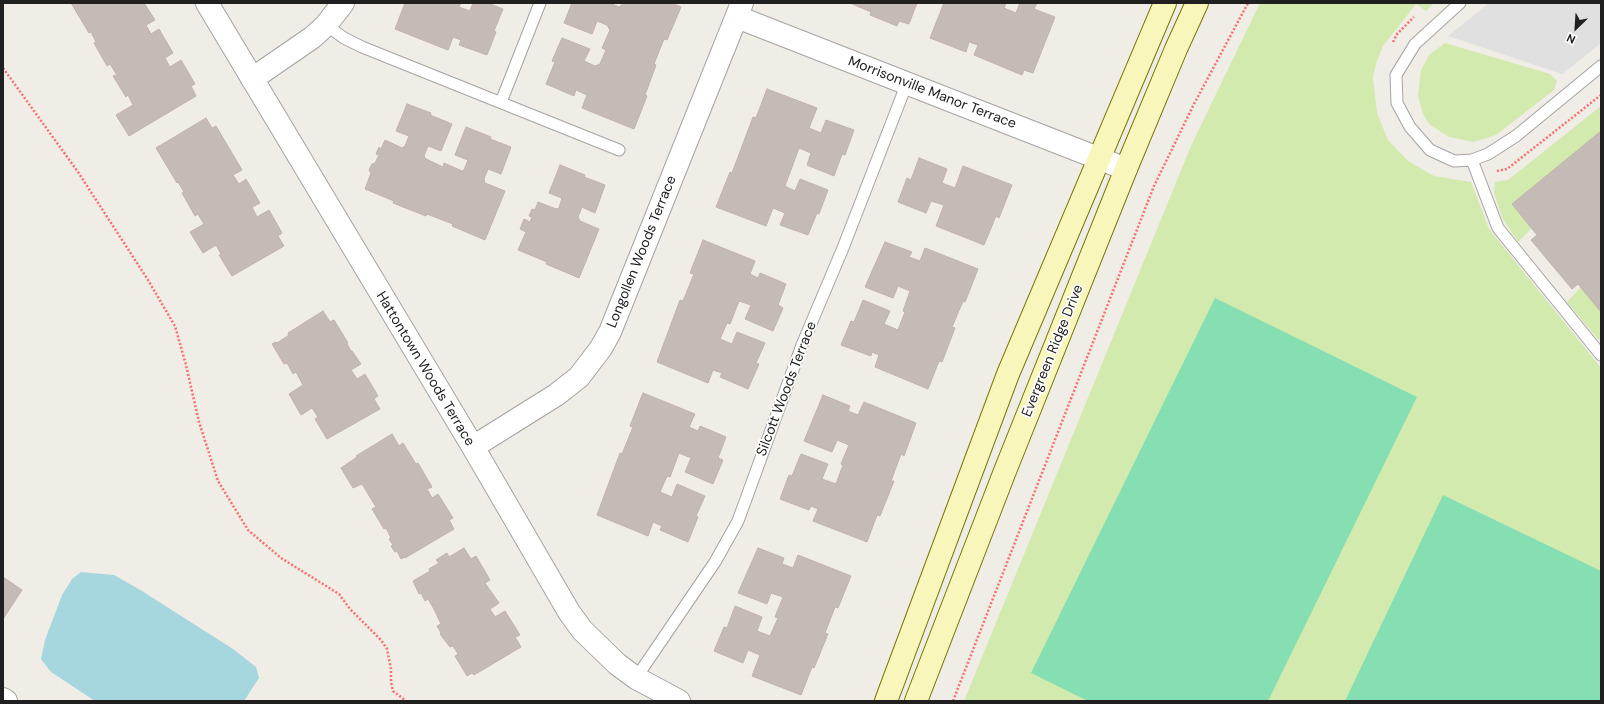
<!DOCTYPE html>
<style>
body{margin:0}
#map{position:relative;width:1604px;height:704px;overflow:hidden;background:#f0ece6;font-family:"DM Sans",sans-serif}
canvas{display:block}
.frame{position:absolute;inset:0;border:4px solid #202020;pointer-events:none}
.north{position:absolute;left:1556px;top:8px;width:40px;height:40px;-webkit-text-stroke:3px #fff;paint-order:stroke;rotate:205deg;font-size:11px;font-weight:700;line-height:16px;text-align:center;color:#202020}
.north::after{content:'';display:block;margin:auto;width:14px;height:18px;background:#202020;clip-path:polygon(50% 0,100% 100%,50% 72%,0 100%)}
</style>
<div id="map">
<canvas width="1604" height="704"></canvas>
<div class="frame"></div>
<div class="north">N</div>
</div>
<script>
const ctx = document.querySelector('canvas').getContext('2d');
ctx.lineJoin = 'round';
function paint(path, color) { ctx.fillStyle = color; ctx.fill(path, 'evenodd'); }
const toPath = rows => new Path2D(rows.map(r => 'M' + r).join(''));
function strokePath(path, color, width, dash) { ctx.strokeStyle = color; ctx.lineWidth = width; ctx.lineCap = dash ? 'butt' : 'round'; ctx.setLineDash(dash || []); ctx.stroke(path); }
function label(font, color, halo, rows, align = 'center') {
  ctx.font = font + ' "DM Sans",sans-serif'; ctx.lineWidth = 3.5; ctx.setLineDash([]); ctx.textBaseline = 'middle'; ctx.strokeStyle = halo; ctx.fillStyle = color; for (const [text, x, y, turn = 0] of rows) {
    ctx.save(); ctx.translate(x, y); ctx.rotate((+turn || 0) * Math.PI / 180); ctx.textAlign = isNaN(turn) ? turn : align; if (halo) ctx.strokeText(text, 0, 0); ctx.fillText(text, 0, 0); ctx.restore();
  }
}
const grass = toPath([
 [1260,3,1434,3,1426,11,1416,4,1383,46,1377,61,1373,77,1377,113,1388,140,1408,161,1434,176,1471,182,1489,229,1601,368,1601,701,964,701,1191,146],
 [1445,43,1550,74,1557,81,1554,90,1496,135,1474,142,1449,137,1429,124,1423,114,1418,95,1421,70,1429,55],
 [1601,106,1601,131,1512,204,1532,228,1518,242,1503,219,1494,193,1495,182,1508,180],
 [1581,287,1601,312,1601,338,1599,340,1567,302]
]);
const pitch = toPath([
 [1215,298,1417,397,1268,701,1088,701,1031,673],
 [1443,495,1601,571,1601,701,1345,701]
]);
const parking = toPath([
 [1489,3,1601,3,1601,43,1562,74,1448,36]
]);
const water = toPath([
 [81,572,114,575,142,591,233,649,256,667,259,678,244,701,95,701,51,672,41,659,45,640,62,595,72,579]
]);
const building = toPath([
 [71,3,144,3,155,20,146,25,151,34,159,29,173,53,165,58,170,67,181,60,195,84,191,86,196,96,129,136,116,115,133,105,128,95,126,97,113,76,117,75,110,64,107,66,94,43,96,42,91,32,89,33,71,3],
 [405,3,461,3,459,7,470,11,473,3,488,3,503,9,494,31,496,32,487,55,459,45,461,40,453,37,448,50,395,29,405,3],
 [572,3,610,3,619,7,624,3,671,3,681,7,667,40,664,39,654,64,656,65,645,95,647,96,634,129,582,108,587,95,576,90,574,96,546,84,555,62,552,61,562,38,590,49,584,61,595,66,600,64,606,50,602,48,610,30,607,25,597,21,592,34,564,23,572,3],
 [850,3,917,3,909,24,899,21,897,26,870,15,871,12,850,3],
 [944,3,1006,3,1004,8,1016,13,1020,3,1037,3,1034,9,1055,17,1033,73,1024,70,1022,75,974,55,978,45,969,42,966,52,930,38,944,3],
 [767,89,817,108,809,128,821,133,826,120,854,130,845,155,842,154,834,176,807,165,811,153,799,148,785,186,795,191,800,179,828,190,819,214,817,213,808,235,780,225,785,213,773,208,766,226,716,207,730,172,732,173,753,117,756,118,767,89],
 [407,104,431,113,430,115,452,124,441,151,428,146,424,156,426,159,443,167,444,163,462,171,464,170,468,160,455,155,466,127,491,137,490,139,511,147,501,174,488,169,484,179,485,183,505,191,485,240,452,226,453,224,427,214,426,216,393,203,394,201,365,189,371,173,369,170,372,164,375,163,379,155,376,154,379,147,381,149,385,140,402,148,405,146,409,136,396,131,407,104],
 [206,118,212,128,216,126,242,170,233,175,239,184,246,179,260,203,252,207,257,217,269,210,282,233,278,236,284,246,232,276,219,255,221,254,216,245,203,253,190,232,204,224,198,214,195,216,182,193,184,192,178,182,177,183,156,148,206,118],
 [1601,131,1601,312,1578,284,1572,289,1531,240,1537,235,1512,204,1601,131],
 [919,158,947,169,942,183,955,188,963,166,1012,185,999,218,996,216,984,245,936,226,944,205,931,201,926,213,898,202,907,178,911,180,919,158],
 [560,165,585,175,584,177,605,185,595,213,582,207,578,217,580,221,599,229,579,278,546,264,547,262,518,250,526,232,520,229,524,219,530,222,532,217,529,216,532,209,535,210,538,202,556,209,559,208,562,198,549,193,560,165],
 [703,240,755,261,750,274,758,278,760,273,786,284,778,305,783,308,773,331,745,319,751,305,739,301,730,324,727,323,720,339,732,344,737,332,765,343,756,363,759,364,748,389,720,377,722,373,713,370,708,383,657,362,680,300,683,301,694,274,690,273,703,240],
 [885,242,912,252,909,257,920,261,925,248,978,269,965,302,963,301,952,327,955,328,942,362,939,361,928,389,875,367,879,355,872,352,871,356,841,345,851,321,854,322,863,300,890,311,884,324,898,330,905,312,903,311,910,291,898,286,893,298,865,287,885,242],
 [323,311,330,322,334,320,348,343,347,344,351,351,352,351,361,364,351,370,357,379,365,374,378,396,374,399,380,409,327,439,315,419,318,417,312,408,301,415,289,394,303,385,296,372,293,374,287,363,284,364,272,344,276,342,277,343,289,335,288,333,323,311],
 [643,393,695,414,689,427,698,431,700,426,726,437,718,458,723,460,713,484,685,472,691,458,679,453,670,477,667,476,660,492,672,497,677,484,705,496,696,516,698,517,688,542,660,530,662,526,653,522,648,536,597,515,620,453,622,454,633,427,630,426,643,393],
 [823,395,850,406,848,411,858,415,864,402,916,423,904,456,901,454,891,481,894,481,880,516,877,515,867,542,813,521,818,509,811,506,809,510,780,499,789,475,792,476,801,454,828,464,822,479,836,484,843,465,841,464,849,445,837,440,832,452,804,441,823,395],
 [392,434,399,446,403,443,416,464,418,463,432,487,427,489,432,498,438,494,453,518,449,520,454,529,405,558,405,557,401,559,397,551,395,552,391,546,393,545,389,539,391,538,386,528,384,529,372,509,376,507,362,484,353,488,341,468,357,457,356,456,392,434],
 [464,548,471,559,476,556,490,580,485,583,499,603,490,609,495,617,505,611,520,635,515,637,521,647,474,675,472,673,467,676,455,656,458,654,453,646,450,647,440,634,441,633,437,626,441,624,434,609,428,599,425,601,421,593,419,594,413,581,430,571,429,569,439,563,436,560,447,553,449,557,464,548],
 [758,548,784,558,782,564,793,568,798,555,851,576,838,608,835,607,825,633,828,634,814,668,812,667,801,695,752,676,760,655,748,650,743,663,714,651,724,627,727,628,735,606,762,617,757,631,770,636,778,618,775,617,783,597,771,593,767,604,738,593,758,548],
 [3,577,22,590,3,619,3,577]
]);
const path = toPath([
 [1393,42,1397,34,1414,17],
 [3,68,78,172,148,280,175,326,186,365,199,422,218,481,248,530,281,558,339,594,350,609,381,640,387,649,391,669,391,682,393,691,406,701],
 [1497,171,1507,169,1601,95],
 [953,701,1154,186,1194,104,1248,3]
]);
const lane = toPath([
 [1460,3,1415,44,1396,75,1397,103,1410,127,1430,150,1454,161,1472,160,1488,154,1516,136,1601,66],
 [326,25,344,38,362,47,619,150],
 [501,102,540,3],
 [1472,160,1498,228,1601,355],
 [636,678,715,562,738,521,802,345,843,248,907,83]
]);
const street = toPath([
 [207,3,473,447,569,612,582,630,617,664,636,678,679,701],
 [737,17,1126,169],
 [252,79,313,37,326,25,343,3],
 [473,447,556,395,579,377,601,348,610,332,742,3],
 [3,699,6,701]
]);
const secondary = toPath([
 [886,701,1008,374,1165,3],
 [916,701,1005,471,1126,169,1176,49,1197,3]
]);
const streetNames = [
 ["Morrisonville Manor Terrace",932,93,21],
 ["Longollen Woods Terrace",642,252,-68],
 ["Evergreen Ridge Drive",1053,351,-68],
 ["Hattontown Woods Terrace",425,369,59],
 ["Silcott Woods Terrace",787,389,-69]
];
paint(grass, '#d2eaad');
paint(pitch, '#85dfb2');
paint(parking, '#e0e0e0');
paint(water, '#a7d7de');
paint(building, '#c5bbb6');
strokePath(building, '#c2b1a9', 1);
strokePath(lane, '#a4a4a4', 13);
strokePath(street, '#a4a4a4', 24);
strokePath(secondary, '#787805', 24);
strokePath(path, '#f96f70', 2.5, [2, 2]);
strokePath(lane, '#fff', 11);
strokePath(street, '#fff', 22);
strokePath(secondary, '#f9f6bb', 22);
label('14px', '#202020', '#fff', streetNames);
</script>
